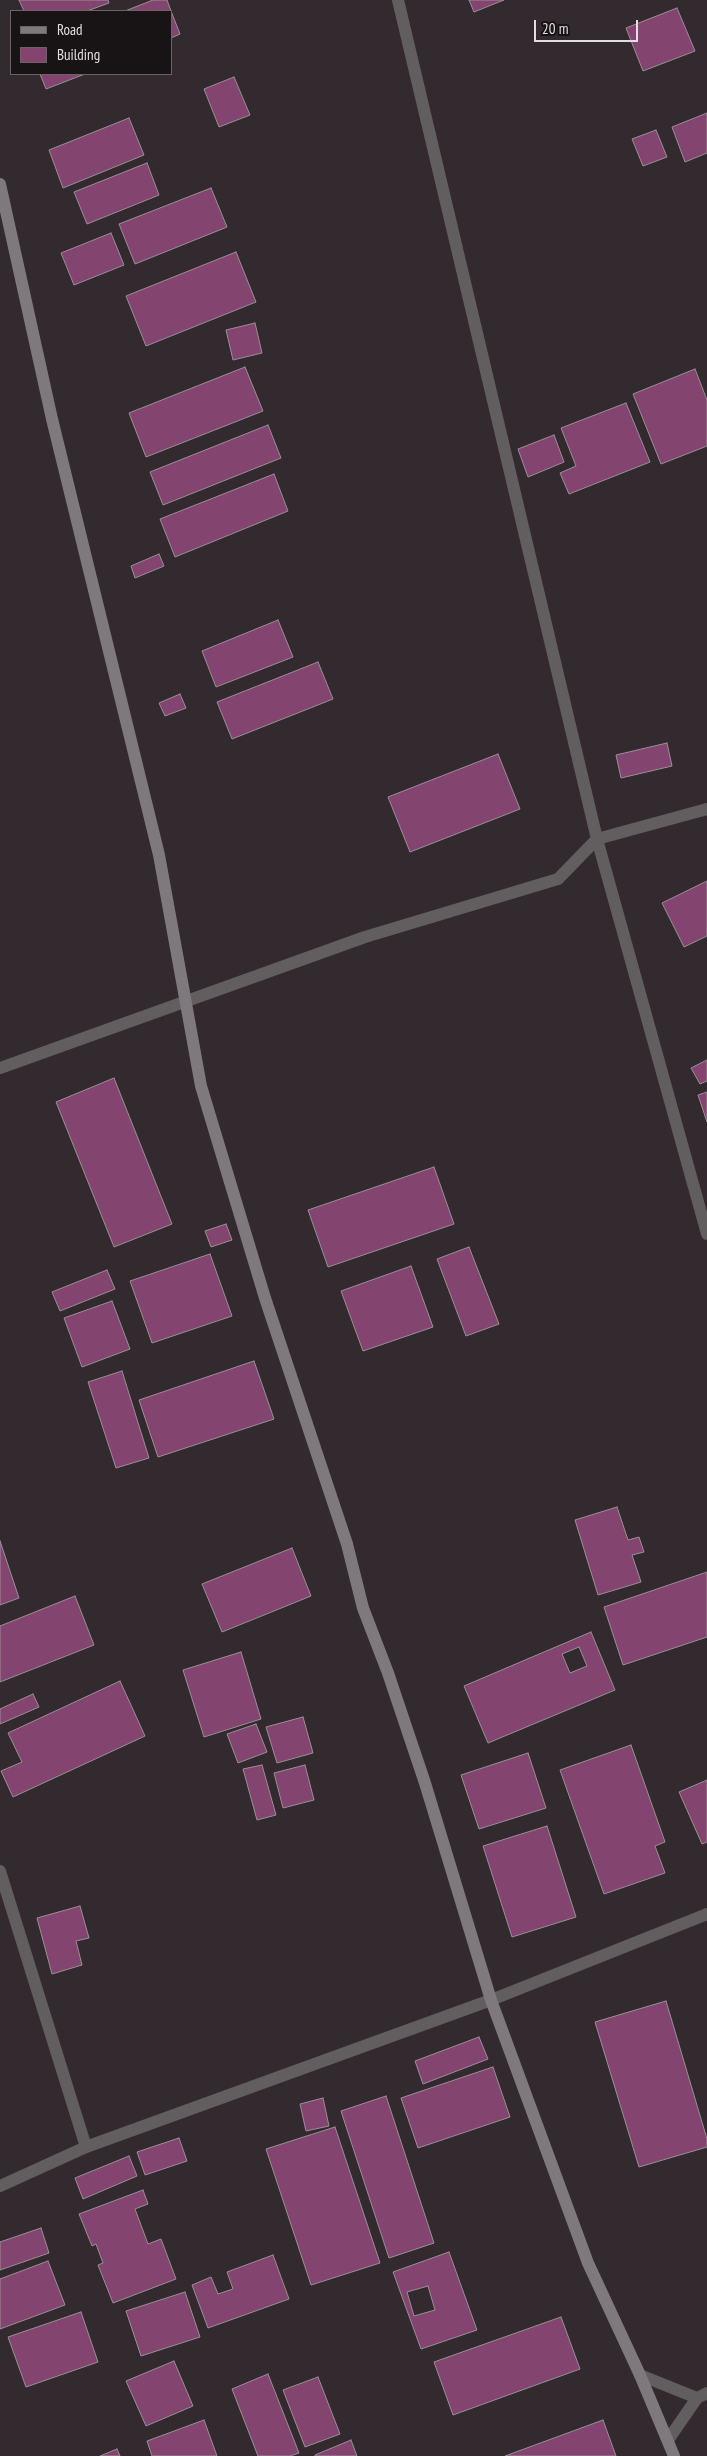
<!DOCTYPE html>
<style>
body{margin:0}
#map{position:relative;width:707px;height:2456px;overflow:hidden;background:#322a2f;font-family:"PT Sans Narrow",sans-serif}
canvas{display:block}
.legend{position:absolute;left:10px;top:10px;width:162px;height:65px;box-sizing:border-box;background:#181416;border:1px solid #696467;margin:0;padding:6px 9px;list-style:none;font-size:15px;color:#e2dde0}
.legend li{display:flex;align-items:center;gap:10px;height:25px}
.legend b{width:25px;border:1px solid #696467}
.scale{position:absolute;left:534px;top:20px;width:104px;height:22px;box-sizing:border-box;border:2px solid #e2dde0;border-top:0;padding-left:6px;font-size:15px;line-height:18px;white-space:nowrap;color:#e2dde0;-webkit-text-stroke:4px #181416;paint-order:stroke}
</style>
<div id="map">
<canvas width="707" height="2456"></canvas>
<ul class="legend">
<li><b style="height:6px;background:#7f797d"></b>Road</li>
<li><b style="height:14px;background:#834470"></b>Building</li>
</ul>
<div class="scale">20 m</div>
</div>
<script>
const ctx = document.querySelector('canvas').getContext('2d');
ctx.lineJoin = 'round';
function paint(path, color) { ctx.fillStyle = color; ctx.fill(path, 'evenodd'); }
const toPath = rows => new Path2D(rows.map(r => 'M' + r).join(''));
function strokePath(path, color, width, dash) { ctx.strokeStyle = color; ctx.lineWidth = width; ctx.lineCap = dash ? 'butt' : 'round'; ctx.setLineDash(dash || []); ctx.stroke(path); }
const building = toPath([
 [19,0,108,0,109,3,87,11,24,11,19,0],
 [153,0,167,0,171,11,125,11,153,0],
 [469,0,504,0,474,12,469,0],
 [677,8,695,51,643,71,626,28,677,8],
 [171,11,180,34,171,38,171,11],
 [40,74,85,74,46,89,40,74],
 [234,77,250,115,219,127,204,89,234,77],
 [707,113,707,153,685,162,672,127,707,113],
 [129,118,144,155,63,188,49,150,129,118],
 [656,130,667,157,643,166,632,139,656,130],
 [147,163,159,195,87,224,74,192,147,163],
 [211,188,227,227,135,264,119,224,211,188],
 [111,233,124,265,74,285,61,253,111,233],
 [236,252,256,302,146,346,126,296,236,252],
 [255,323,262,353,233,360,226,330,255,323],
 [245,367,263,411,146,457,129,413,245,367],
 [695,369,707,400,707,446,661,464,633,394,695,369],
 [626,403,650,462,569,494,560,473,576,466,561,428,626,403],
 [268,425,281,458,163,505,150,472,268,425],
 [554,435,564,462,528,477,518,449,554,435],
 [274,474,288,511,175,557,160,519,274,474],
 [159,554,164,566,135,578,131,566,159,554],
 [278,620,293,657,216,687,202,651,278,620],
 [318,662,333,699,232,739,217,702,318,662],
 [180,694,186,708,165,716,159,703,180,694],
 [667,743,672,766,621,778,616,755,667,743],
 [498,754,520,809,410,852,388,797,498,754],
 [707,881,707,936,684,947,662,903,707,881],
 [707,1060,707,1081,700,1084,691,1068,707,1060],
 [114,1078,172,1224,114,1247,56,1102,114,1078],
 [707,1092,707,1122,698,1095,707,1092],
 [434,1167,454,1224,328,1267,308,1210,434,1167],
 [226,1224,232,1240,211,1247,205,1231,226,1224],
 [469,1247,499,1324,466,1336,437,1259,469,1247],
 [210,1254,232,1316,152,1343,130,1281,210,1254],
 [411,1266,433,1327,363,1351,341,1291,411,1266],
 [107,1270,115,1289,60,1311,52,1292,107,1270],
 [112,1301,130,1349,82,1367,64,1318,112,1301],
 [254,1361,274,1419,158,1457,139,1400,254,1361],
 [122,1371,149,1458,116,1468,88,1382,122,1371],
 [617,1507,628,1540,639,1537,644,1552,632,1555,641,1582,598,1595,575,1520,617,1507],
 [0,1541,19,1598,0,1605,0,1541],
 [292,1548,311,1596,222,1632,202,1584,292,1548],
 [707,1572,707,1637,623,1665,604,1607,707,1572],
 [75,1596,94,1645,0,1682,0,1626,75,1596],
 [591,1632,615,1690,488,1743,464,1686,591,1632],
 [579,1647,587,1666,570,1673,562,1654,579,1647],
 [241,1652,261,1719,204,1737,183,1670,241,1652],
 [120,1681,145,1736,13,1797,1,1771,22,1762,8,1733,120,1681],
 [33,1694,39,1707,0,1724,0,1709,33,1694],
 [303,1717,313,1753,277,1763,266,1727,303,1717],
 [256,1724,267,1752,238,1763,227,1734,256,1724],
 [631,1745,665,1842,655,1846,665,1873,604,1894,560,1770,631,1745],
 [528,1753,546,1808,479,1829,461,1775,528,1753],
 [262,1765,276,1815,257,1820,243,1769,262,1765],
 [305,1765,314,1800,283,1808,274,1773,305,1765],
 [707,1780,707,1842,702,1844,679,1792,707,1780],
 [547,1826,576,1917,512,1937,483,1846,547,1826],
 [80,1906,89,1938,76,1941,82,1965,52,1974,37,1918,80,1906],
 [666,2001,707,2139,707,2147,639,2167,595,2022,666,2001],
 [479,2037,488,2059,423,2084,415,2061,479,2037],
 [493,2067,510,2117,418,2148,401,2098,493,2067],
 [386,2096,434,2243,389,2258,341,2111,386,2096],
 [323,2098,329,2126,306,2131,300,2104,323,2098],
 [335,2127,380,2263,311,2285,266,2149,335,2127],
 [179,2138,187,2161,145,2175,137,2152,179,2138],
 [129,2156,137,2176,83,2199,75,2178,129,2156],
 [143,2190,148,2204,135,2209,148,2244,161,2239,176,2279,113,2303,98,2265,103,2263,96,2244,92,2246,79,2214,143,2190],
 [41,2228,49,2253,0,2270,0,2242,41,2228],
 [449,2252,477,2330,421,2349,393,2272,449,2252],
 [428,2286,435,2310,414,2316,407,2292,428,2286],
 [273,2255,289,2299,208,2328,192,2285,211,2277,218,2294,233,2289,227,2272,273,2255],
 [48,2261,65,2305,0,2329,0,2279,48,2261],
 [185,2292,200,2337,141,2356,126,2311,185,2292],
 [81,2312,98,2362,26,2387,8,2337,81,2312],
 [561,2317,580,2369,453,2415,434,2362,561,2317],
 [174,2361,193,2406,146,2426,126,2381,174,2361],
 [268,2374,299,2453,290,2456,258,2456,232,2389,268,2374],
 [318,2377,340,2434,305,2447,283,2390,318,2377],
 [204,2420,217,2456,152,2456,147,2441,204,2420],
 [603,2420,616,2456,505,2456,603,2420],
 [351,2440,357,2456,315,2456,315,2455,351,2440],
 [117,2449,120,2456,100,2456,117,2449]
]);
const street = toPath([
 [398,0,597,839,707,1234],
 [0,1068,365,937,558,879,597,839,707,809],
 [0,1871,86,2147],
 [0,2186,86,2147,491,2000,707,1914],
 [640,2375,697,2398],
 [668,2440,697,2398,707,2393]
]);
const secondary = toPath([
 [0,184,52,419,159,855,201,1086,265,1298,347,1544,363,1608,388,1673,425,1783,491,2000,588,2263,640,2375,674,2456]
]);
paint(building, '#834470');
strokePath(building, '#9a9096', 1);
strokePath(street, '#625e60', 12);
strokePath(secondary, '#7f797d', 12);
</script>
